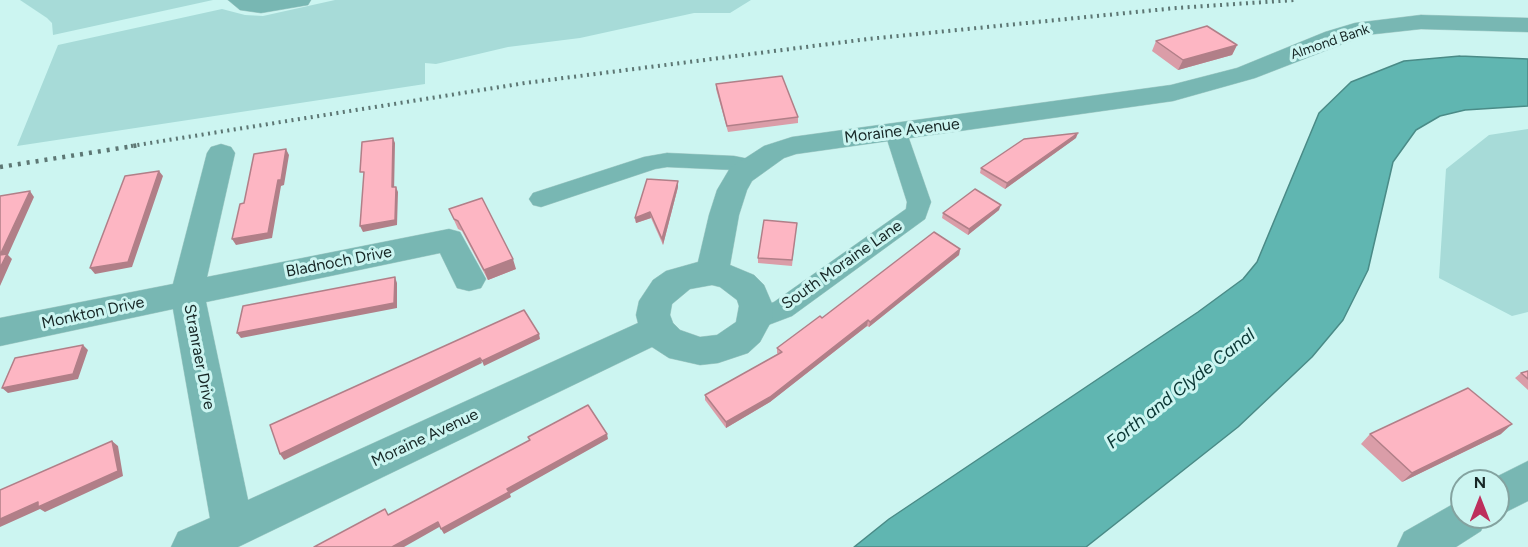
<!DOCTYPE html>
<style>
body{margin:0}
#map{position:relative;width:1528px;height:547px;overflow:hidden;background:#ccf5f1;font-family:Figtree,sans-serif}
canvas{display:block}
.north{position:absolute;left:1450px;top:469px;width:60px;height:60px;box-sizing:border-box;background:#ccf5f1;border:2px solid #84a3a0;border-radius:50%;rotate:0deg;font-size:16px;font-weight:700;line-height:24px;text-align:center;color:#172726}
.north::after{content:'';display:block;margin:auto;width:21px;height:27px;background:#bd2f5d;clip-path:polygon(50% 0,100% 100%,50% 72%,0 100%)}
</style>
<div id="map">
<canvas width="1528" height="547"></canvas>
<div class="north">N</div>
</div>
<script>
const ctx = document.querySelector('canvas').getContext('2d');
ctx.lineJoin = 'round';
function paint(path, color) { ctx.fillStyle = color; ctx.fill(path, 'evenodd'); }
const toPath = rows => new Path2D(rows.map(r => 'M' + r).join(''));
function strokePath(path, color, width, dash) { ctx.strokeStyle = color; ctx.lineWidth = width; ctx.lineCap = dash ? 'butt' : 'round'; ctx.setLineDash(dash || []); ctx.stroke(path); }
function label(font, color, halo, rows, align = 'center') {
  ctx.font = font + ' Figtree,sans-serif'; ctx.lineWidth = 6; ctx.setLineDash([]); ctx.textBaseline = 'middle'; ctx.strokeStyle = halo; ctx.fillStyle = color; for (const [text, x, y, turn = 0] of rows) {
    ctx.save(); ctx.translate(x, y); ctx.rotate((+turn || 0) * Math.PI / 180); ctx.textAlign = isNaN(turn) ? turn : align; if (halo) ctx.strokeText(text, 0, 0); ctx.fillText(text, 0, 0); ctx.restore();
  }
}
const green = toPath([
 [20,0,213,0,53,35,52,23,47,18],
 [335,0,751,0,730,13,694,13,580,38,508,47,436,64,425,63,425,84,17,146,58,45,222,9,245,15,263,16],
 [1528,129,1528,312,1512,316,1439,278,1446,169,1489,135]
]);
const water = toPath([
 [1460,56,1528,59,1528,106,1465,110,1440,116,1416,130,1393,162,1368,270,1343,320,1312,357,1238,427,1086,547,854,547,889,519,1198,312,1243,279,1257,262,1319,113,1351,82,1404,61,1460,56]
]);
const pedestrian = toPath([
 [896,126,904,128,907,133,931,202,925,219,792,316,755,330,746,327,742,320,746,313,774,302,906,209,907,202,885,133,888,128,896,126],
 [667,153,734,156,759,161,762,166,759,171,751,173,734,170,667,167,655,169,541,207,533,205,529,199,533,193,644,157,667,153]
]);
const minor = toPath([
 [228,0,311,0,308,5,261,13,240,10,228,0],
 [1421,15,1528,18,1528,32,1421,29,1366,35,1255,78,1173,101,796,154,784,158,752,181,747,190,739,215,730,265,754,275,764,285,773,306,772,320,767,329,760,342,748,353,718,363,700,365,669,358,652,347,238,547,171,547,178,532,210,518,173,309,0,346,0,318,173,284,207,153,211,147,221,144,231,147,235,153,207,277,449,229,460,232,486,279,481,288,469,291,457,288,440,253,206,302,248,500,638,323,636,315,639,301,653,280,666,271,698,262,709,215,717,190,730,168,764,146,792,137,1171,85,1237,68,1325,32,1355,23,1421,15],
 [712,285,720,287,737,300,739,306,736,322,717,335,700,337,680,330,673,323,670,315,672,304,690,289,712,285]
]);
const tertiary = toPath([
 [1528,461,1528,501,1498,516,1498,481,1488,481,1528,461],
 [1462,499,1462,517,1487,517,1481,531,1456,547,1397,547,1404,532,1462,499]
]);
const railFar1 = toPath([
 [131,146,525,83,868,39,1176,8,1295,0]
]);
const rail = toPath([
 [0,167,140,145]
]);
const wall = toPath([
 [1156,41,1237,45,1232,55,1178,70,1152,51],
 [716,84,798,117,798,123,728,132,716,89],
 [1076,138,1005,189,980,173,981,168],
 [678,187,663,245,651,218,636,223,635,218],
 [449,209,516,269,488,280,462,231,458,229],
 [999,210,968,235,942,218,943,213],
 [796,228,792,266,758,263,758,258],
 [960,249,959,255,869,327,867,326,770,402,726,428,705,400,705,395,778,354,777,353,777,348,822,318],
 [1528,371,1528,390,1515,378,1521,373],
 [1370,434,1501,434,1402,482,1361,444]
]);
const shadedWall = toPath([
 [1237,45,1232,55,1178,70,1183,60],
 [1078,133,1076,138,1005,189,1007,183],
 [393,138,395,143,394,193,392,187],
 [286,149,289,155,284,185,281,186,272,238,236,245,232,239],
 [159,171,163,176,132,267,95,274,90,268],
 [678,181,678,187,663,245,662,239],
 [396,187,398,192,397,225,363,232,360,226],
 [30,191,34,197,8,255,12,259,0,286,0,255],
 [1001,205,999,210,968,235,969,229],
 [650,212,651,218,636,223,635,218],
 [960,249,959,255,869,327,870,322],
 [513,259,516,269,488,280,484,270],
 [395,277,397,283,397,308,241,338,237,333],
 [868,320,867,326,770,402,726,428,726,422],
 [539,334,540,339,484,366,482,361],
 [83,345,88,350,78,379,8,393,2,388],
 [480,358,482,363,284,460,280,454],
 [1512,424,1501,434,1402,482,1412,473],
 [607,434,608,439,510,494,511,497,444,534,441,529,507,489],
 [112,441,118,446,123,476,45,512,40,509,0,527,0,519],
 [438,522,441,526,404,547,392,547]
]);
const building = toPath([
 [1207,26,1237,45,1183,60,1156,41,1207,26],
 [782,76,798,117,727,126,716,84,782,76],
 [1078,133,1007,183,981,168,1024,139,1078,133],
 [393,138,392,187,396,187,395,220,360,226,364,172,360,172,362,142,393,138],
 [286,149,281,180,278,180,268,233,232,239,240,204,244,203,254,154,286,149],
 [159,171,128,262,90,268,125,176,159,171],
 [647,179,678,181,662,239,650,212,635,218,647,179],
 [975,189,1001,205,969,229,943,213,975,189],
 [30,191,0,255,7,254,0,268,0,196,30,191],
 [482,198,513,259,484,270,458,221,454,219,449,209,482,198],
 [764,220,797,223,792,260,758,258,764,220],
 [934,232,960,249,870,322,868,320,770,397,726,422,705,395,782,352,777,348,820,316,822,318,934,232],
 [395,277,394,303,237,333,243,306,395,277],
 [524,310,539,334,482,361,480,358,280,454,270,425,524,310],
 [83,345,73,374,2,388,15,358,83,345],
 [1528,371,1528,379,1521,373,1528,371],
 [1468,388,1512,424,1412,473,1370,434,1468,388],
 [588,405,607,434,507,489,509,492,441,529,438,522,392,547,314,547,385,509,388,515,530,440,528,437,588,405],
 [112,441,118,471,38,507,38,502,0,519,0,490,112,441]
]);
const farStreetnames = [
 ["Almond Bank",1330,42,-19]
];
const streetNames = [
 ["Moraine Avenue",902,131,-7],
 ["Bladnoch Drive",339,262,-11],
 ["South Moraine Lane",842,265,-35],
 ["Monkton Drive",93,313,-12],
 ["Stranraer Drive",199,357,79],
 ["Moraine Avenue",425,438,-25]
];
const waterNames = [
 ["Forth and Clyde Canal",1181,389,-38]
];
paint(green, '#a7dbd8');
paint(water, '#60b6b1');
strokePath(water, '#4a8b87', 1.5);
strokePath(pedestrian, '#abd0cc', 1);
strokePath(minor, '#abd0cc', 1);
strokePath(tertiary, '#abd0cc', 1);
paint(pedestrian, '#78b7b3');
paint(minor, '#78b7b3');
paint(tertiary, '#78b7b3');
strokePath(railFar1, '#5d7774', 4, [2, 4.5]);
strokePath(rail, '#5d7774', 4.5, [3, 6]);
paint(wall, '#da9da8');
paint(shadedWall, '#b17f88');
paint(building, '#fdb6c3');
strokePath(building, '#b17f88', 1.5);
label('14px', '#172726', '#ccf5f1', farStreetnames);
label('16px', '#172726', '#ccf5f1', streetNames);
label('italic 18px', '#093533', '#ccf5f1', waterNames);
</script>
